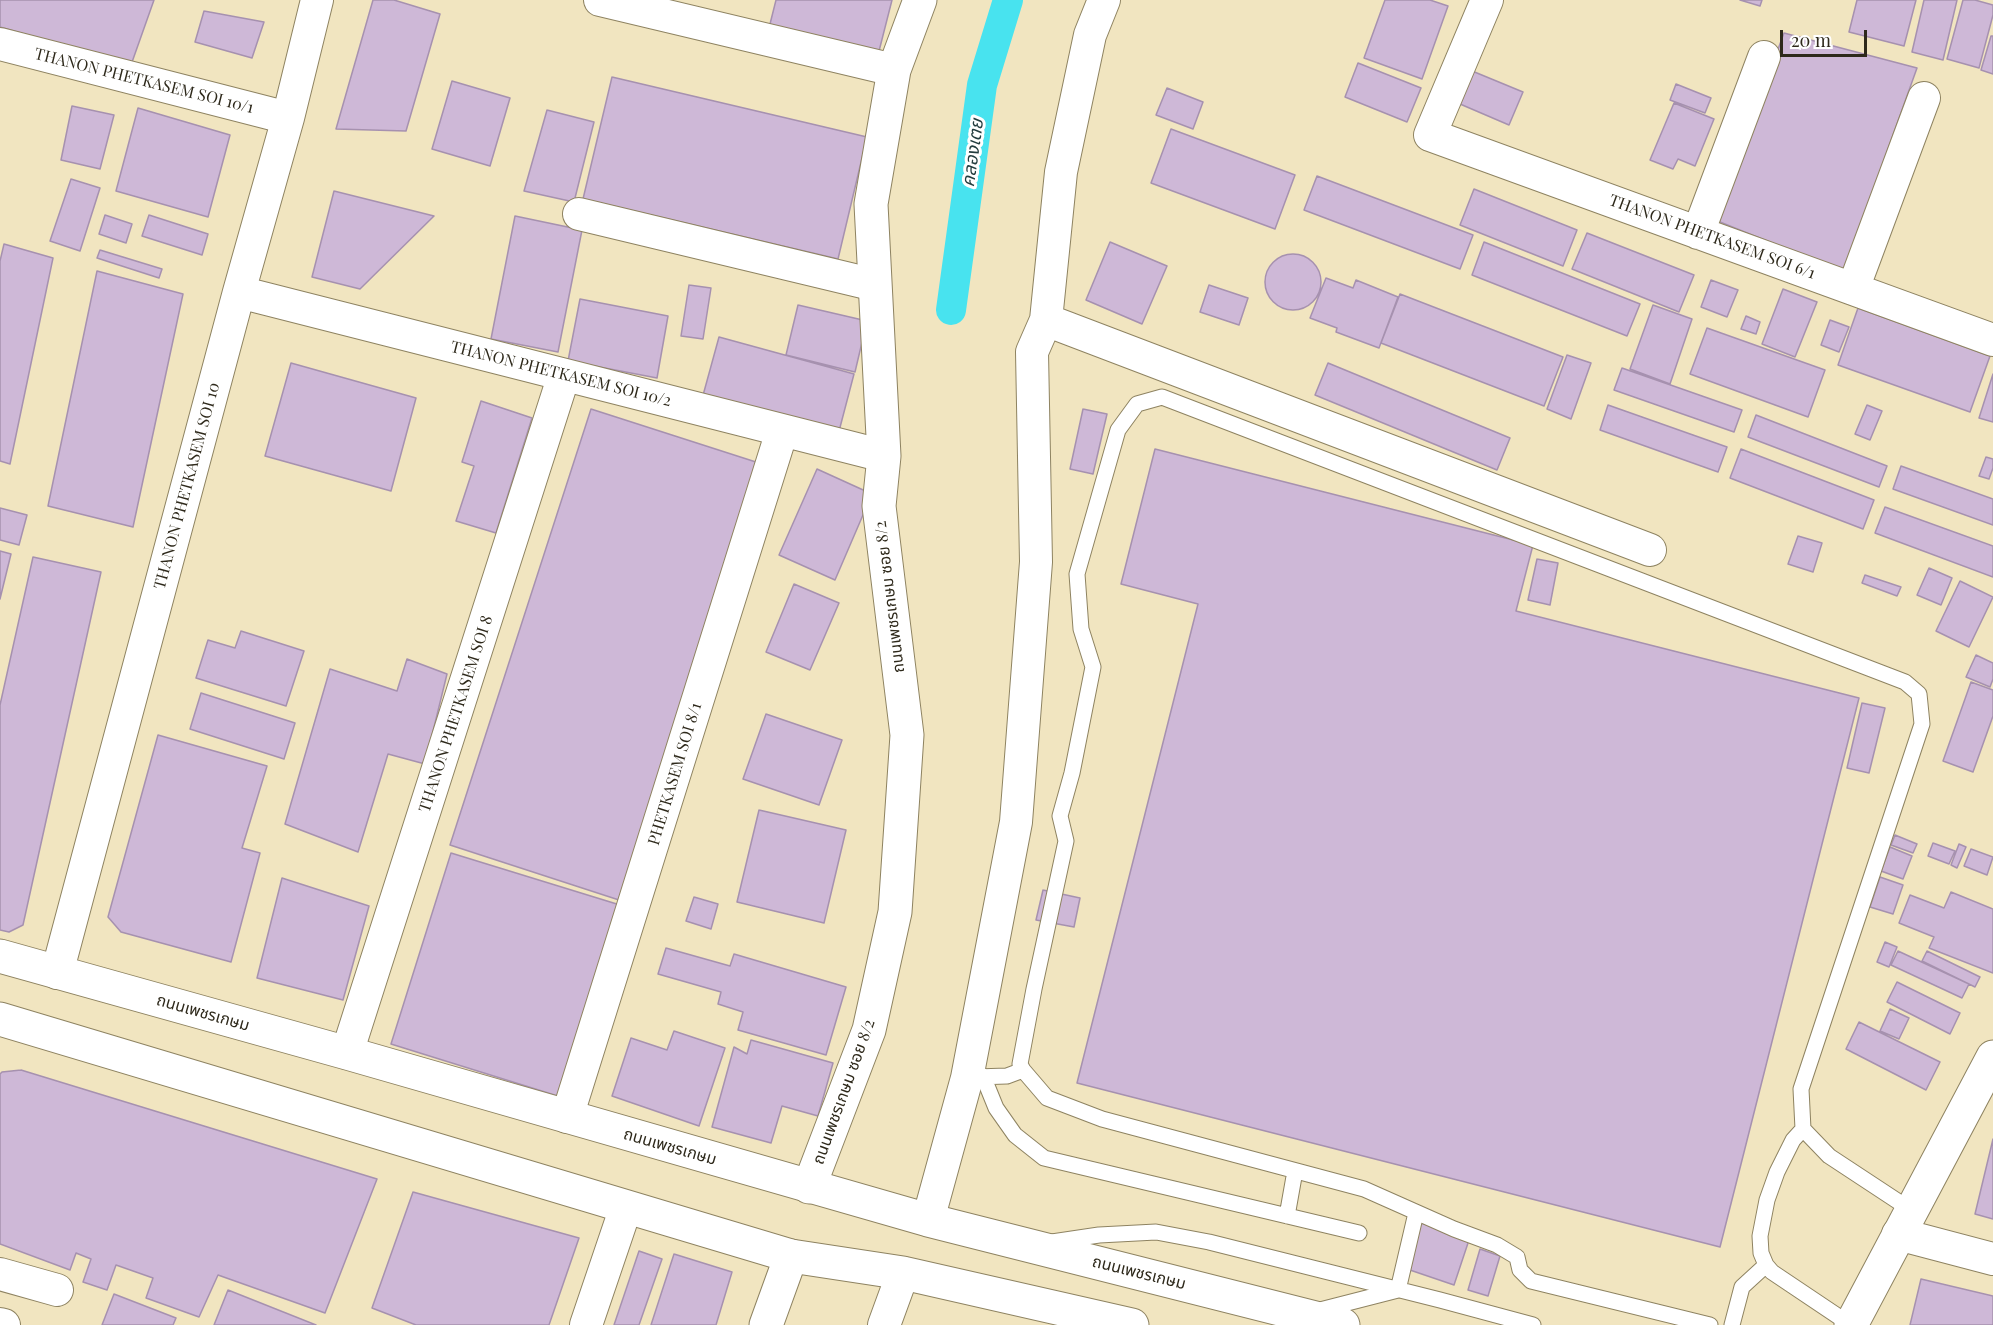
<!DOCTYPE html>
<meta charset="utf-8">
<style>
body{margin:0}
#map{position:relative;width:1993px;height:1325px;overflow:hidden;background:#f1e5c0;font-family:"Playfair Display",serif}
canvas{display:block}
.scale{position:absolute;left:1780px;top:30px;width:87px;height:27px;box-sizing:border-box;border:3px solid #2e291b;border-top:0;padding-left:8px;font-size:18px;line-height:21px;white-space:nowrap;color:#2e291b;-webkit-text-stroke:4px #fff;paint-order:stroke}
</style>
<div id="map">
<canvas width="1993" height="1325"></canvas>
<div class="scale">20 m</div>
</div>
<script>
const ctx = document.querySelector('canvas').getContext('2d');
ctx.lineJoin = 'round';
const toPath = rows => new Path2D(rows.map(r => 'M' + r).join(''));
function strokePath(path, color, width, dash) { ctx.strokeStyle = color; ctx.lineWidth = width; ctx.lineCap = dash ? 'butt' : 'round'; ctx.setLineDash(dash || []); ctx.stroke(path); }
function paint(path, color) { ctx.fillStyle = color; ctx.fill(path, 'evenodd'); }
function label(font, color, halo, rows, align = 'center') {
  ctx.font = font + ' "Playfair Display","Noto Sans Thai",serif'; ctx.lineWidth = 6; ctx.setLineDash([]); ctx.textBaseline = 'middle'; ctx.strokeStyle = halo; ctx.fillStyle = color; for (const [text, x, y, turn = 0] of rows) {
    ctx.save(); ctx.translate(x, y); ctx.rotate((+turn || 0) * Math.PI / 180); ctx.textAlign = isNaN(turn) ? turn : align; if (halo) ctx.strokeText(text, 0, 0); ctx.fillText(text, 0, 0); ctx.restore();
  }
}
const canal = toPath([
 [951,310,982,85,1008,0]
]);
const building = toPath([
 [0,0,154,0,131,65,0,27,0,0],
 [373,0,394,0,440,14,406,131,336,129,373,0],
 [776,0,892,0,877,59,768,32,776,0],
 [1385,0,1430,0,1448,6,1422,79,1364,58,1385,0],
 [1740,0,1762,0,1760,6,1740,0],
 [1857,0,1916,0,1904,46,1849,32,1857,0],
 [1924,0,1957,0,1943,60,1912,52,1924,0],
 [1963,0,1975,0,1993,5,1993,15,1979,68,1947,59,1963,0],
 [204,11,264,22,252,58,195,42,204,11],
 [1784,33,1917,68,1844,272,1715,220,1784,33],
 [1991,36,1993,36,1993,74,1981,70,1991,36],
 [1358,63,1421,88,1407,122,1345,97,1358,63],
 [1460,66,1523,92,1509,125,1446,98,1460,66],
 [612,77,867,137,838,259,583,199,612,77],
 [452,81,510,98,490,166,432,149,452,81],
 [1676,84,1711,98,1705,113,1670,100,1676,84],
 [1167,88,1203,102,1193,129,1156,115,1167,88],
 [1674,103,1714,119,1695,166,1678,159,1673,169,1650,160,1674,103],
 [72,106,114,115,100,169,61,160,72,106],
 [138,108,230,135,208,217,116,191,138,108],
 [547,110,594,122,574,202,524,191,547,110],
 [1171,129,1295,175,1275,229,1151,183,1171,129],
 [1317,176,1473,235,1460,269,1304,210,1317,176],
 [71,179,100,188,80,251,50,241,71,179],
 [1474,189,1577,230,1563,266,1460,225,1474,189],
 [334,191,434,216,360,289,312,277,334,191],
 [105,215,132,224,126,243,99,234,105,215],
 [149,215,208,234,202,255,142,236,149,215],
 [515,216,582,230,558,352,491,339,515,216],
 [1587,233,1694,275,1679,312,1572,269,1587,233],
 [1110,242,1167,266,1142,324,1086,300,1110,242],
 [1484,242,1640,304,1627,336,1472,275,1484,242],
 [4,244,53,258,10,464,0,461,0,261,4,244],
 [100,250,162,269,159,278,97,258,100,250],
 '1265 282a28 28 0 1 1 56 0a28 28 0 1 1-56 0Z',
 [97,271,183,294,133,527,48,506,97,271],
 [1326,278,1353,288,1356,280,1398,297,1379,348,1336,332,1337,328,1310,318,1326,278],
 [1711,280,1738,290,1727,317,1701,307,1711,280],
 [689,285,711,288,703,339,681,336,689,285],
 [1209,285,1248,298,1239,325,1200,312,1209,285],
 [1783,289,1817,302,1795,357,1762,344,1783,289],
 [1400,294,1563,357,1544,406,1381,343,1400,294],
 [580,299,668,316,657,378,568,361,580,299],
 [798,305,867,321,855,372,786,355,798,305],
 [1653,305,1692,319,1670,384,1630,369,1653,305],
 [1858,308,1990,356,1970,412,1838,365,1858,308],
 [1746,316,1760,322,1756,334,1741,329,1746,316],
 [1830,320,1849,327,1839,352,1821,345,1830,320],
 [1707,328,1825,370,1808,417,1690,374,1707,328],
 [719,337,854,374,838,435,702,399,719,337],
 [1567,355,1591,363,1571,419,1547,409,1567,355],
 [291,363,416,398,391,491,265,456,291,363],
 [1328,363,1510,438,1497,470,1315,395,1328,363],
 [1622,368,1742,410,1734,432,1614,390,1622,368],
 [1993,374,1993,422,1979,418,1993,374],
 [481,401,532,418,496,533,456,521,474,466,462,462,481,401],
 [1608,405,1727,447,1718,472,1600,430,1608,405],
 [1867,405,1882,411,1870,440,1855,434,1867,405],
 [591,409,759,463,619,900,450,845,591,409],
 [1083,409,1107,414,1093,474,1070,469,1083,409],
 [1756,415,1887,466,1879,487,1748,437,1756,415],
 [1155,449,1533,545,1516,611,1859,698,1720,1247,1077,1083,1198,604,1121,584,1155,449],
 [1741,449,1874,500,1863,529,1730,478,1741,449],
 [1986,457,1993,459,1993,468,1989,479,1979,476,1986,457],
 [1901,466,1993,499,1993,525,1893,489,1901,466],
 [817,469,872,494,835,580,779,555,817,469],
 [1885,507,1993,546,1993,577,1875,533,1885,507],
 [0,508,27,515,19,545,0,540,0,508],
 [1798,536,1822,543,1813,572,1788,564,1798,536],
 [0,551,11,554,0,599,0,551],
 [33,557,101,572,23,925,9,932,0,930,0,705,33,557],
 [1537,559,1558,563,1550,605,1528,600,1537,559],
 [1929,568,1952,578,1941,605,1917,595,1929,568],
 [1865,575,1901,587,1897,596,1862,583,1865,575],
 [1960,581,1993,597,1969,647,1936,631,1960,581],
 [794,584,839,603,810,670,766,652,794,584],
 [241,631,304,651,286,706,196,678,208,640,235,648,241,631],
 [1976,655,1993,663,1993,679,1990,687,1966,677,1976,655],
 [407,659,447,674,425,764,388,754,358,852,285,824,330,669,397,691,407,659],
 [1971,682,1993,690,1993,716,1973,772,1943,761,1971,682],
 [201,693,295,723,284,759,190,729,201,693],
 [1862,703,1885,708,1869,773,1847,768,1862,703],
 [766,714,842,740,819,805,743,779,766,714],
 [158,735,267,766,242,848,260,853,231,962,121,932,108,917,158,735],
 [759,810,846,830,824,923,737,902,759,810],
 [1895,835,1917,844,1913,853,1891,845,1895,835],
 [1933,843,1955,851,1949,864,1928,856,1933,843],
 [1959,844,1966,847,1957,868,1951,865,1959,844],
 [1890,847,1912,856,1903,879,1881,871,1890,847],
 [1971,849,1993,857,1987,875,1964,866,1971,849],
 [451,853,620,905,561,1097,391,1044,451,853],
 [1880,877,1903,885,1893,914,1870,907,1880,877],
 [282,878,369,906,343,1000,257,978,282,878],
 [1043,890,1080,898,1074,927,1036,920,1043,890],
 [1951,892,1993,909,1993,973,1929,948,1934,937,1899,923,1910,895,1944,908,1951,892],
 [694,897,718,904,711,929,686,921,694,897],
 [1885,942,1897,947,1889,967,1877,962,1885,942],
 [666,948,730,966,734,954,846,987,826,1055,738,1030,743,1012,718,1004,721,992,658,974,666,948],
 [1898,951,1969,984,1962,998,1891,965,1898,951],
 [1927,951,1980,977,1975,987,1922,961,1927,951],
 [1897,982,1960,1013,1950,1034,1887,1002,1897,982],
 [1890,1009,1909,1018,1899,1039,1880,1031,1890,1009],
 [1859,1022,1940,1062,1926,1090,1846,1049,1859,1022],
 [674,1031,725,1048,699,1126,612,1096,631,1038,667,1050,674,1031],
 [751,1040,833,1063,818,1116,782,1106,771,1143,712,1127,734,1047,747,1054,751,1040],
 [21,1070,377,1179,325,1313,218,1275,199,1317,146,1298,153,1278,116,1265,107,1290,83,1282,91,1259,76,1253,70,1270,0,1244,0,1074,2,1072,21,1070],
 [1993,1139,1993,1219,1975,1214,1993,1139],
 [413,1192,579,1238,549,1325,416,1325,372,1308,413,1192],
 [1419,1222,1469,1240,1454,1285,1404,1268,1419,1222],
 [1480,1249,1500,1256,1488,1296,1468,1290,1480,1249],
 [639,1251,662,1259,639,1325,614,1325,639,1251],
 [674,1254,732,1272,716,1325,651,1325,674,1254],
 [1921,1279,1993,1296,1993,1325,1910,1325,1921,1279],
 [228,1290,316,1325,214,1325,228,1290],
 [114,1294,176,1318,173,1325,102,1325,114,1294]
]);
const service = toPath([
 [983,1076,996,1108,1015,1135,1044,1158,1359,1233],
 [976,1077,1007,1076,1023,1070],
 [1803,1129,1793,1140,1777,1172,1767,1200,1760,1236,1761,1253,1766,1265,1772,1272,1851,1325],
 [1287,1216,1295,1171],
 [1052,1242,1099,1235,1156,1232,1209,1242,1440,1300,1533,1325],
 [1316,1311,1398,1290,1416,1213],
 [1710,1325,1531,1281,1520,1270,1517,1257,1497,1245,1454,1229,1364,1189,1102,1119,1047,1098,1023,1070,1020,1064,1034,989,1066,841,1060,816,1072,773,1093,667,1081,629,1077,574,1118,430,1137,404,1162,397,1905,682,1919,694,1922,724,1801,1089,1803,1129,1829,1156,1911,1210],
 [1732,1325,1742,1287,1766,1265]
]);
const minor = toPath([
 [600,0,894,70],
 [1487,0,1430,135,1993,340],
 [0,44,288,118],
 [579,214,875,285],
 [1698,233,1764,57],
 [1853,289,1924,98],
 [239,292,884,456],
 [1046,320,1650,550],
 [57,973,239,292,288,118,317,0],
 [347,1053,564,375],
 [567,1117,782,431],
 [928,1220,967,1078,1016,822,1036,562,1032,352,1046,320,1061,172,1090,35,1104,0],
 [1898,1234,1993,1259],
 [0,1274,57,1290],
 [0,1324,4,1325],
 [586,1325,626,1207],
 [884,1325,903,1273]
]);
const tertiary = toPath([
 [809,1187,869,1030,895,912,907,735,879,506,884,456,871,204,894,70,920,0],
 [766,1325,791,1256],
 [1851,1325,1993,1057]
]);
const secondary = toPath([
 [0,956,347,1053,928,1220,1343,1325],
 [0,1019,791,1256,903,1273,1132,1325]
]);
const streetNames = [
 ["THANON PHETKASEM SOI 10/1",144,81,14],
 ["THANON PHETKASEM SOI 6/1",1712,237,20],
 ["THANON PHETKASEM SOI 10/2",561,374,14],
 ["THANON PHETKASEM SOI 10",187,486,-75],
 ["ถนนเพชรเกษม ซอย 8/2",890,597,-97],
 ["THANON PHETKASEM SOI 8",456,714,-72],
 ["PHETKASEM SOI 8/1",675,774,-73],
 ["ถนนเพชรเกษม",203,1013,16],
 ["ถนนเพชรเกษม ซอย 8/2",844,1092,-70],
 ["ถนนเพชรเกษม",670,1147,16],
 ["ถนนเพชรเกษม",1139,1273,14]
];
const waterNames = [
 ["คลองเตย",973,153,-82]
];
strokePath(canal, '#48e3ef', 30);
paint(building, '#ceb8d7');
strokePath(building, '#a691af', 1.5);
strokePath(service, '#8e8361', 17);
strokePath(minor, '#8e8361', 34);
strokePath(tertiary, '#8e8361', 35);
strokePath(secondary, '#8e8361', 35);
strokePath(service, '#fff', 15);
strokePath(minor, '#fff', 32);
strokePath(tertiary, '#fff', 33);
strokePath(secondary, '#fff', 33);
label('16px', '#2e291b', '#fff', streetNames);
label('italic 18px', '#233d3f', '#fff', waterNames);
</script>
